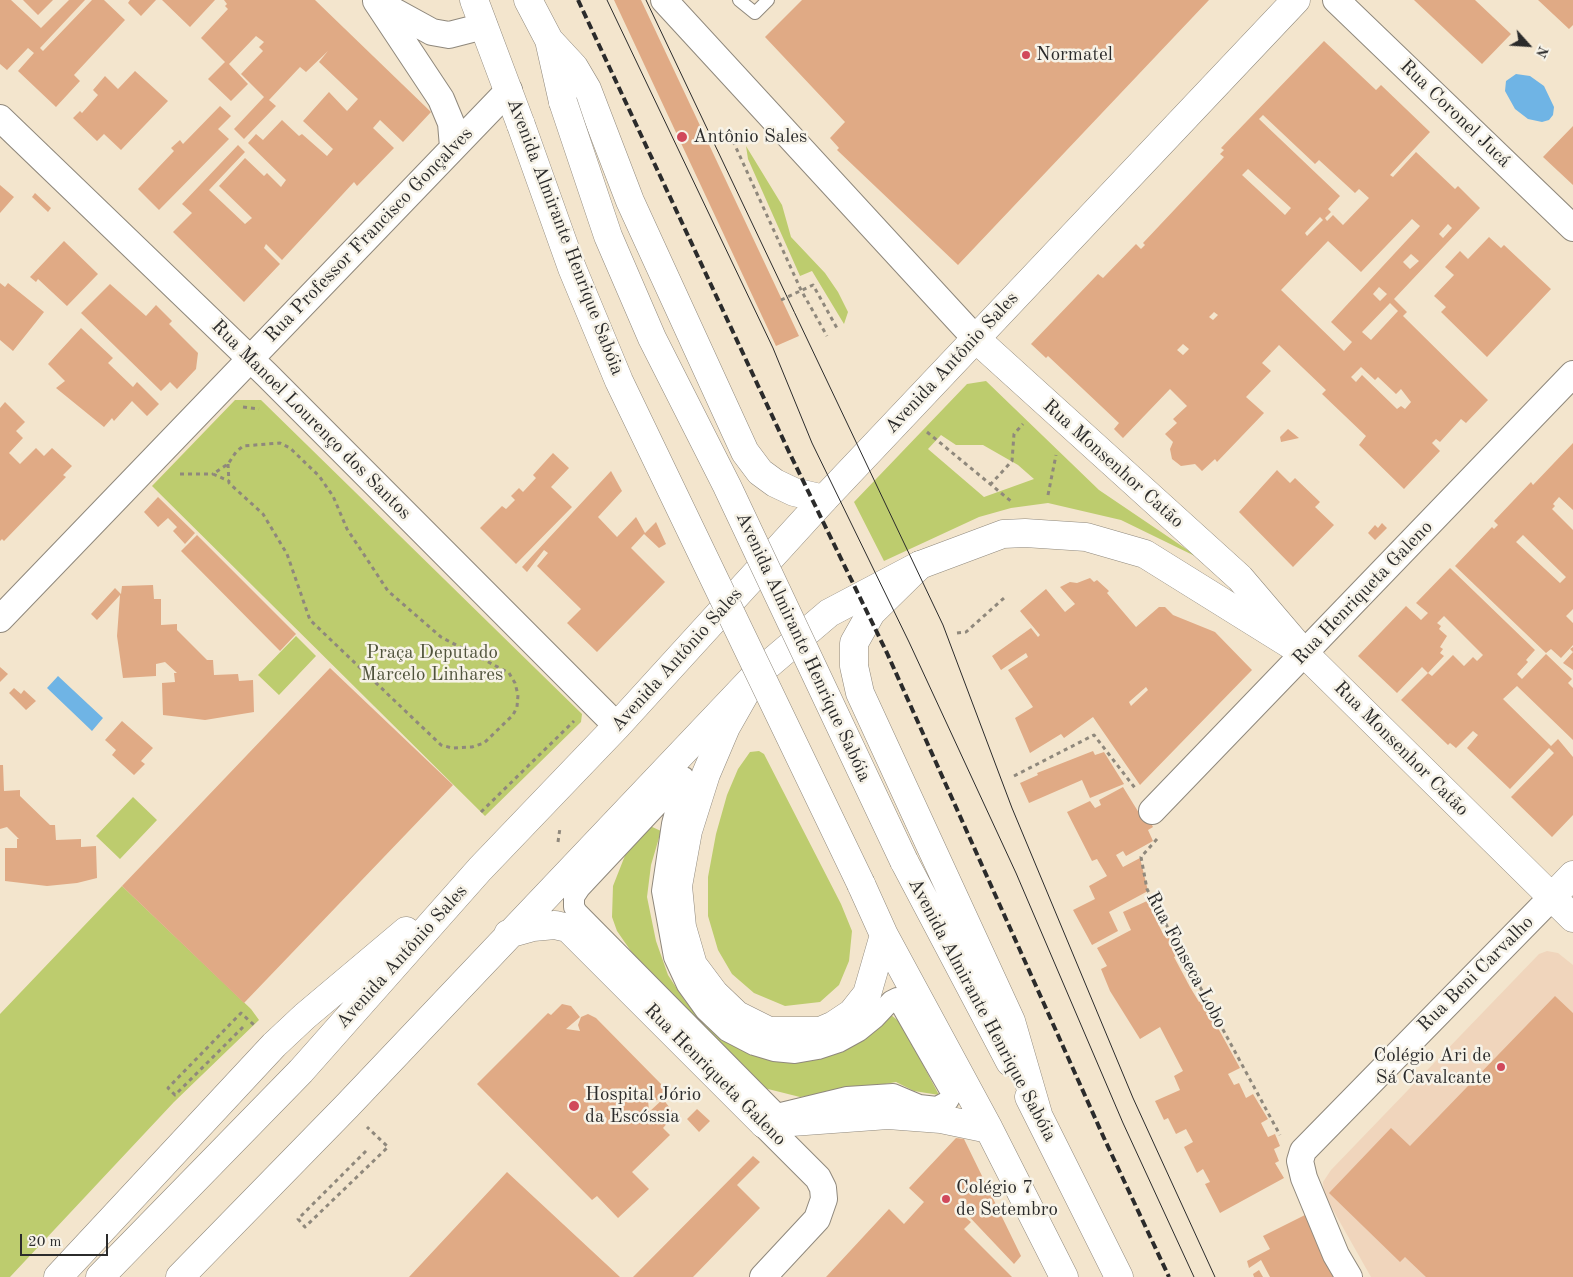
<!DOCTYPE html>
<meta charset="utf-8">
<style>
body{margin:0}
#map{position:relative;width:1573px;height:1277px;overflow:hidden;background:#f3e5cd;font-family:"Old Standard TT",serif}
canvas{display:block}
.north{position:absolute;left:1503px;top:20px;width:50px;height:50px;-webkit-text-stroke:4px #f7f3e8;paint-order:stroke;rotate:116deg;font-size:14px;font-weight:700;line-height:20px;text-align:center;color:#2b2b2b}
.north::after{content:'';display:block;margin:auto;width:18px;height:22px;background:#2b2b2b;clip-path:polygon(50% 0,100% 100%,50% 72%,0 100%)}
.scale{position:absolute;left:20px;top:1234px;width:88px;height:22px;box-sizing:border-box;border:2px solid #2b2b2b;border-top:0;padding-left:6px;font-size:15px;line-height:18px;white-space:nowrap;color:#2b2b2b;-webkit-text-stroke:4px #f7f3e8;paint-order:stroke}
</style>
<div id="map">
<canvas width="1573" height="1277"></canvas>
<div class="north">N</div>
<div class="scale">20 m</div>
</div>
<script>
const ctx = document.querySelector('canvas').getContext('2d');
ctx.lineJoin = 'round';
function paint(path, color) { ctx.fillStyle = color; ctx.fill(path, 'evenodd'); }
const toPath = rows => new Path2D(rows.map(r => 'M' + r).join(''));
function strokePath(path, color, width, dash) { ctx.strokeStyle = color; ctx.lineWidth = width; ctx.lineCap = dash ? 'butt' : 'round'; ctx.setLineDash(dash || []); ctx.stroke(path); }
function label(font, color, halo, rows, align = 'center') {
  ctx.font = font + ' "Old Standard TT",serif'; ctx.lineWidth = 5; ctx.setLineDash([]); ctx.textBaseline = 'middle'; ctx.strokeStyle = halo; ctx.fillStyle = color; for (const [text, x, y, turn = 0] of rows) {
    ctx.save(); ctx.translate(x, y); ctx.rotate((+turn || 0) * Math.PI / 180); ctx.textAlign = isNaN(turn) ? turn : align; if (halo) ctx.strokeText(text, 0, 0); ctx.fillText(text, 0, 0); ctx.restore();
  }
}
const built = toPath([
 [1547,951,1558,953,1573,965,1573,1277,1371,1277,1324,1194,1323,1182,1331,1170,1539,954]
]);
const green = toPath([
 [746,146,782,205,791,237,825,273,838,292,848,312,844,324,812,271,800,276,748,159],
 [986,381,1099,490,1201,559,1121,520,1048,503,1011,508,979,517,884,561,854,502,967,384],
 [941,435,956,445,983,445,1018,465,1034,479,984,497,928,449],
 [235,400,261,400,582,714,581,722,485,816,152,486],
 [296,636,316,656,279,695,258,675],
 [759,751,764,754,841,904,852,931,849,961,839,985,820,1002,785,1006,754,993,732,974,718,950,708,916,708,877,716,834,727,795,738,769,750,752],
 [133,797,157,820,120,859,96,836],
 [650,826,661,831,651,865,647,897,656,941,668,975,685,1001,706,1026,741,1050,766,1058,891,1015,901,1023,939,1095,914,1091,896,1082,836,1093,800,1097,760,1087,635,957,617,931,612,917,613,886,626,853],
 [122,886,251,1009,259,1020,174,1102,10,1277,0,1277,0,1014]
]);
const water = toPath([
 [1516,74,1530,76,1544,86,1554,107,1553,115,1549,120,1542,122,1528,119,1515,109,1505,91,1506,81],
 [58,676,103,718,92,731,47,688]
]);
const building = toPath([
 [0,0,11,0,41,28,69,0,85,0,40,48,43,51,92,0,104,0,125,20,74,75,80,81,56,107,18,71,34,53,28,48,7,70,0,64],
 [23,0,53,0,38,15],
 [130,0,156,0,141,16,128,3],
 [162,0,215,0,190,27],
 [224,0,315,0,431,112,403,142,380,120,373,128,394,148,357,186,354,182,282,260,266,244,264,248,280,264,244,302,173,232,192,213,182,204,238,145,245,152,209,190,245,224,252,218,219,186,245,158,264,176,267,173,281,187,286,180,248,143,256,134,263,140,282,120,299,136,302,134,327,156,333,149,303,121,329,92,347,111,358,99,319,62,328,51,306,72,300,67,269,100,276,106,244,139,234,129,264,97,241,74,263,51,259,47,264,42,256,36,229,64,248,84,231,101,208,79,225,62,201,38,228,9,225,6,227,4],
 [614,0,641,0,799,336,776,346],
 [802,0,1209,0,958,265,837,150,839,148,830,138,845,122,765,37],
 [1414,0,1475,0,1511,34,1482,64],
 [1538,0,1573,0,1573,25,1569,29],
 [1324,41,1376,90,1381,85,1430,132,1390,175,1393,177,1416,152,1455,189,1458,186,1480,208,1394,299,1407,312,1403,316,1488,400,1466,423,1461,419,1440,442,1436,439,1432,443,1440,451,1404,489,1359,445,1366,436,1322,394,1326,390,1279,345,1262,363,1271,371,1246,397,1264,413,1217,462,1215,459,1202,471,1195,464,1181,466,1172,459,1170,449,1173,442,1165,434,1177,423,1173,419,1187,406,1170,389,1123,438,1114,429,1119,423,1048,356,1046,358,1031,344,1098,274,1103,278,1136,244,1141,249,1145,245,1143,243,1224,157,1220,154,1224,150,1221,148],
 [1263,115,1315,164,1319,160,1355,193,1359,189,1369,198,1343,225,1333,215,1327,221,1325,218,1331,212,1328,209,1340,196,1259,119],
 [1248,169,1291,208,1285,215,1242,175],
 [1320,217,1323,220,1307,236,1305,233],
 [1412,219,1420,226,1331,322,1352,342,1344,351,1281,290,1328,241,1361,272],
 [1448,224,1452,228,1443,238,1439,234],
 [1411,254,1419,261,1410,269,1403,262],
 [1379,287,1387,294,1380,301,1373,294],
 [1390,303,1398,311,1371,340,1362,332],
 [1214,312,1218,315,1213,320,1209,317],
 [1183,344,1189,349,1183,355,1177,350],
 [1361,367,1375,380,1378,377,1396,394,1401,389,1411,402,1405,409,1401,406,1397,409,1362,375,1356,382,1351,377],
 [135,71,168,101,121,150,104,134,97,141,73,118,80,111,82,113,98,95,93,90,105,76,118,89],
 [220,106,231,116,218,129,229,139,159,210,138,189,174,151,171,148,180,140,183,144],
 [1573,126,1573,185,1543,157],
 [0,185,14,197,0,213],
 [35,193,51,208,48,212,32,197],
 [1489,237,1501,248,1504,245,1551,289,1487,357,1441,312,1446,307,1434,296,1454,275,1445,267,1460,251,1468,259],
 [64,241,98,274,67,306,38,279,36,282,30,277],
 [0,283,5,287,8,283,44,312,13,351,0,340],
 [110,284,146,316,156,305,172,321,169,324,198,353,196,369,177,389,170,382,161,391,81,313],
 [81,328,113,358,108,363,133,387,137,382,159,404,147,416,132,401,114,421,112,418,104,427,56,388,65,381,48,364],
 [5,402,25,422,16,431,23,438,9,453,20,464,36,448,44,456,52,448,72,466,63,475,66,477,4,541,2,539,0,541,0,408],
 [1288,429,1299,438,1281,442,1280,437],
 [1573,443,1573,510,1559,497,1553,504,1555,506,1552,509,1573,530,1573,609,1566,616,1573,623,1573,645,1561,658,1551,649,1546,653,1455,566,1492,527,1494,529,1498,525,1494,521,1531,482,1533,485],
 [1523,535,1566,577,1560,583,1516,542],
 [553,453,569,468,551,487,572,507,516,564,480,528,502,506,506,509,515,500,511,496,519,488,523,492,536,478,533,475],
 [1277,470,1290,483,1295,478,1320,502,1315,507,1334,525,1293,567,1239,512],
 [611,471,622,491,598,517,617,537,636,517,645,533,656,522,666,544,659,548,644,534,631,548,665,582,597,652,567,623,581,609,537,566,548,553,544,550,527,572,522,567],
 [158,497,195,533,185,544,173,531,177,527,168,518,158,527,144,512],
 [1382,523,1387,528,1375,540,1368,533,1375,525,1378,528],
 [197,535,296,634,280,651,181,551],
 [1450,568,1535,650,1526,660,1528,662,1517,674,1522,679,1546,654,1572,679,1568,683,1573,688,1573,740,1517,686,1503,699,1551,746,1558,739,1573,757,1573,815,1552,837,1511,797,1554,753,1549,748,1510,789,1467,748,1478,735,1473,731,1456,748,1450,743,1448,745,1401,700,1428,673,1432,676,1453,655,1464,666,1473,657,1477,661,1483,655,1444,616,1437,623,1441,626,1439,629,1447,636,1440,647,1443,649,1440,653,1444,656,1428,673,1422,667,1397,693,1358,656,1406,606,1421,620,1428,613,1416,603],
 [1090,578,1094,582,1097,580,1109,591,1107,593,1136,627,1159,607,1165,607,1173,615,1215,632,1252,670,1140,785,1093,717,1064,738,1061,734,1030,753,1015,718,1033,707,1008,670,1028,657,1026,653,1001,670,992,656,1031,628,1038,637,1040,635,1020,611,1046,589,1065,612,1075,604,1060,587,1070,582,1077,583],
 [1146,687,1148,690,1131,706,1129,702],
 [153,585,154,599,161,599,161,625,177,624,177,630,207,660,213,660,214,675,238,674,239,681,253,680,254,712,205,720,163,715,162,683,175,682,174,673,177,673,165,662,156,664,156,676,123,678,117,636,120,595,97,620,91,614,115,588,121,594,122,586],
 [1573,647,1573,670,1563,663,1573,652,1570,649],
 [0,667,8,674,0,682],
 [330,668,453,785,244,1003,122,886],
 [14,688,21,694,24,690,36,701,26,710,9,693],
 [122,721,153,748,141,761,145,764,134,775,112,755,116,750,105,740],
 [1093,751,1095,755,1104,752,1124,784,1090,798,1082,780,1029,803,1020,783,1038,775,1037,773],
 [0,765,3,765,4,791,20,790,20,796,50,825,55,825,56,840,81,839,81,847,96,846,97,878,77,883,47,886,5,881,5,848,17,848,17,839,19,839,7,827,0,829],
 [1123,787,1139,813,1144,810,1153,827,1148,830,1153,841,1126,856,1123,851,1116,855,1123,867,1140,858,1148,891,1109,912,1118,931,1092,945,1073,910,1095,899,1089,886,1107,876,1097,859,1092,861,1067,812,1090,801,1095,808,1101,805,1099,800],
 [1147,901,1164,936,1167,934,1178,955,1174,957,1190,987,1199,1002,1202,1000,1212,1017,1240,1068,1228,1074,1234,1085,1239,1083,1246,1098,1253,1094,1268,1119,1261,1123,1268,1137,1275,1134,1280,1146,1274,1149,1279,1161,1275,1163,1284,1178,1220,1213,1205,1184,1210,1182,1203,1169,1197,1173,1184,1147,1193,1142,1186,1129,1176,1134,1168,1118,1164,1120,1155,1101,1180,1090,1174,1076,1183,1071,1160,1027,1140,1039,1110,991,1101,969,1107,966,1097,948,1131,930,1123,912],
 [1555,996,1573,1013,1573,1277,1426,1277,1405,1257,1400,1262,1329,1193,1391,1128,1410,1146],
 [562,1004,571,1006,580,1017,566,1029,580,1031,578,1025,581,1017,588,1014,596,1018,663,1086,664,1094,662,1098,654,1101,648,1099,649,1112,663,1099,673,1112,671,1119,663,1128,670,1135,632,1172,649,1189,618,1218,597,1196,592,1200,477,1084,548,1013,551,1015],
 [697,1109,710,1121,699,1132,687,1119],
 [956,1138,964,1139,1021,1256,1014,1264,961,1208,958,1211,971,1222,964,1229,1012,1277,826,1277,889,1209,904,1224,924,1202,909,1188],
 [753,1156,760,1162,737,1185,760,1208,693,1277,633,1277],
 [507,1172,620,1277,409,1277],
 [1309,1213,1337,1277,1270,1277,1261,1260,1249,1268,1247,1261,1270,1249,1263,1236],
 [1259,1270,1263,1277,1254,1277,1253,1274]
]);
const path = toPath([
 [733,141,801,290,827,336],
 [781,300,813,285,838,330],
 [243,407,259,409],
 [927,432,1012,502],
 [228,464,229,483,263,514,287,554,310,620,441,745,452,748,472,747,484,743,513,715,517,707,518,695,515,683,509,673,441,637,388,591,347,529,333,496,319,476,290,448,280,443,243,446,236,452,228,464,213,474,229,481],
 [180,474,213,474],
 [990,485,1012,461,1014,434,1023,424],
 [1048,495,1056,455],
 [957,633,966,632,1004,598],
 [1014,776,1094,735,1135,788],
 [481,812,574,721],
 [1157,839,1141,857,1147,889,1280,1135],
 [558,842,560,828],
 [243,1027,175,1095,168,1088,241,1013,254,1025],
 [366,1151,298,1219,305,1227,388,1147,367,1127]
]);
const service = toPath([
 [739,0,755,13,768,0]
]);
const pedestrian = toPath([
 [684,777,672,824,662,891,674,957,687,985,705,1010,727,1031,754,1045,774,1051,795,1053,818,1049,839,1042,859,1031,875,1018,891,1001,897,998,952,1094,948,1101,937,1107,919,1105,893,1094,847,1097,777,1114,577,912,574,907,574,897,580,888,684,777]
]);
const minor = toPath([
 [664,0,975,338],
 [1336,0,1573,228],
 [376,1,441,99,451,123,453,147],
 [381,4,432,32,449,35,484,26],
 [0,118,267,375,617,726],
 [0,619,509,90],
 [1152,811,1573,374],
 [763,1277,817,1219,824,1199,823,1188,818,1178,764,1124],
 [1349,1277,1336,1255,1304,1178,1300,1161,1303,1151,1552,897]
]);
const tertiary = toPath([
 [975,338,1240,578,1304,653,1573,918],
 [1552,897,1573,875]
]);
const primary = toPath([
 [508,934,533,927,555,925,568,928,764,1124],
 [58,1277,274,1045,305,1016,406,931],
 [100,1277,301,1071,480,869,617,726,824,499,1296,0],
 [180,1277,347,1106,755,676,829,613,920,565,1003,534,1025,533,1086,537,1145,554,1304,653]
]);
const trunk = toPath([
 [474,0,521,125],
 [528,0,549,40,563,102],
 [549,40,574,67,587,89,630,201,745,452,760,472,775,483,794,492,824,499],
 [920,565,871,613,854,643,854,666,860,693,1011,1021,1038,1114],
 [755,676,726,727,706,774,688,831,678,886,682,927,693,965,714,993,737,1015,769,1031,820,1031,834,1025,852,1013,867,994,884,935],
 [904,861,1010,1062],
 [861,884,884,935,989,1129,1064,1277],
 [1029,1097,1119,1277],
 [764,1124,888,1115,941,1119,989,1129]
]);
const tram = toPath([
 [607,0,773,348,812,443,909,642,1016,873,1123,1123,1194,1277],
 [646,0,943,625,1012,808,1133,1098,1215,1277]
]);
const rail = toPath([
 [578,0,790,454,887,653,1104,1138,1169,1277]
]);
const trunkBridge = toPath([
 [563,102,608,236,652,338,727,486,904,861],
 [521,125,572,268,619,381,861,884]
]);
const markers = [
 [1026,55,5,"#d1495b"],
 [682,137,6,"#d1495b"],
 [1501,1067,5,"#d1495b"],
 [574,1106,6,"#d1495b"],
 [946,1199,5,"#d1495b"]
];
const poiNames = [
 ["Normatel",1036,55],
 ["Antônio Sales",693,137],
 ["Colégio Ari de",1491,1056,"right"],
 ["Sá Cavalcante",1491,1078,"right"],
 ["Hospital Jório",585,1095],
 ["da Escóssia",585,1117],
 ["Colégio 7",956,1188],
 ["de Setembro",956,1210]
];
const streetNames = [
 ["Rua Coronel Jucá",1455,114,44],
 ["Rua Professor Francisco Gonçalves",369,235,-46],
 ["Avenida Almirante Henrique Sabóia",565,237,69],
 ["Avenida Antônio Sales",952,363,-47],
 ["Rua Manoel Lourenço dos Santos",311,420,45],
 ["Rua Monsenhor Catão",1113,464,42],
 ["Rua Henriqueta Galeno",1363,593,-46],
 ["Avenida Almirante Henrique Sabóia",803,647,65],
 ["Avenida Antônio Sales",677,660,-48],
 ["Rua Monsenhor Catão",1401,749,45],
 ["Avenida Antônio Sales",402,957,-48],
 ["Rua Fonseca Lobo",1186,960,62],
 ["Rua Beni Carvalho",1476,974,-45],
 ["Avenida Almirante Henrique Sabóia",982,1010,62],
 ["Rua Henriqueta Galeno",715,1075,45]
];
const parkNames = [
 ["Praça Deputado",432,653],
 ["Marcelo Linhares",432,675]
];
paint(built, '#f0d5bc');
paint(green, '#bdcc6e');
paint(water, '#6fb4e5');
paint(building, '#e0aa85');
strokePath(service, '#8f887c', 14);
strokePath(pedestrian, '#8f887c', 22);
strokePath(minor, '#8f887c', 28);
strokePath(tertiary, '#8f887c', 29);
strokePath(primary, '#8f887c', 29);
strokePath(trunk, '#8f887c', 29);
strokePath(path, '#8f887c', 3, [4, 4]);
strokePath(service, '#fff', 12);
strokePath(pedestrian, '#fff', 20);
strokePath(minor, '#fff', 26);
strokePath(tertiary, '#fff', 28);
strokePath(primary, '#fff', 28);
strokePath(trunk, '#fff', 28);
strokePath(tram, '#2b2b2b', 1);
strokePath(rail, '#2b2b2b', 4, [8, 4]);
strokePath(trunkBridge, '#8f887c', 29, []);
strokePath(trunkBridge, '#fff', 28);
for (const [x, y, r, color] of markers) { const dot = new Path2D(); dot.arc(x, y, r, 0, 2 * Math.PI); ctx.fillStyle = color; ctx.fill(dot); strokePath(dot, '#f7f3e8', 2); }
label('19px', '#2b2b2b', '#f7f3e8', poiNames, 'left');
label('19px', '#2b2b2b', '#f7f3e8', streetNames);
label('19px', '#50533c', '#f7f3e8', parkNames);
</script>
